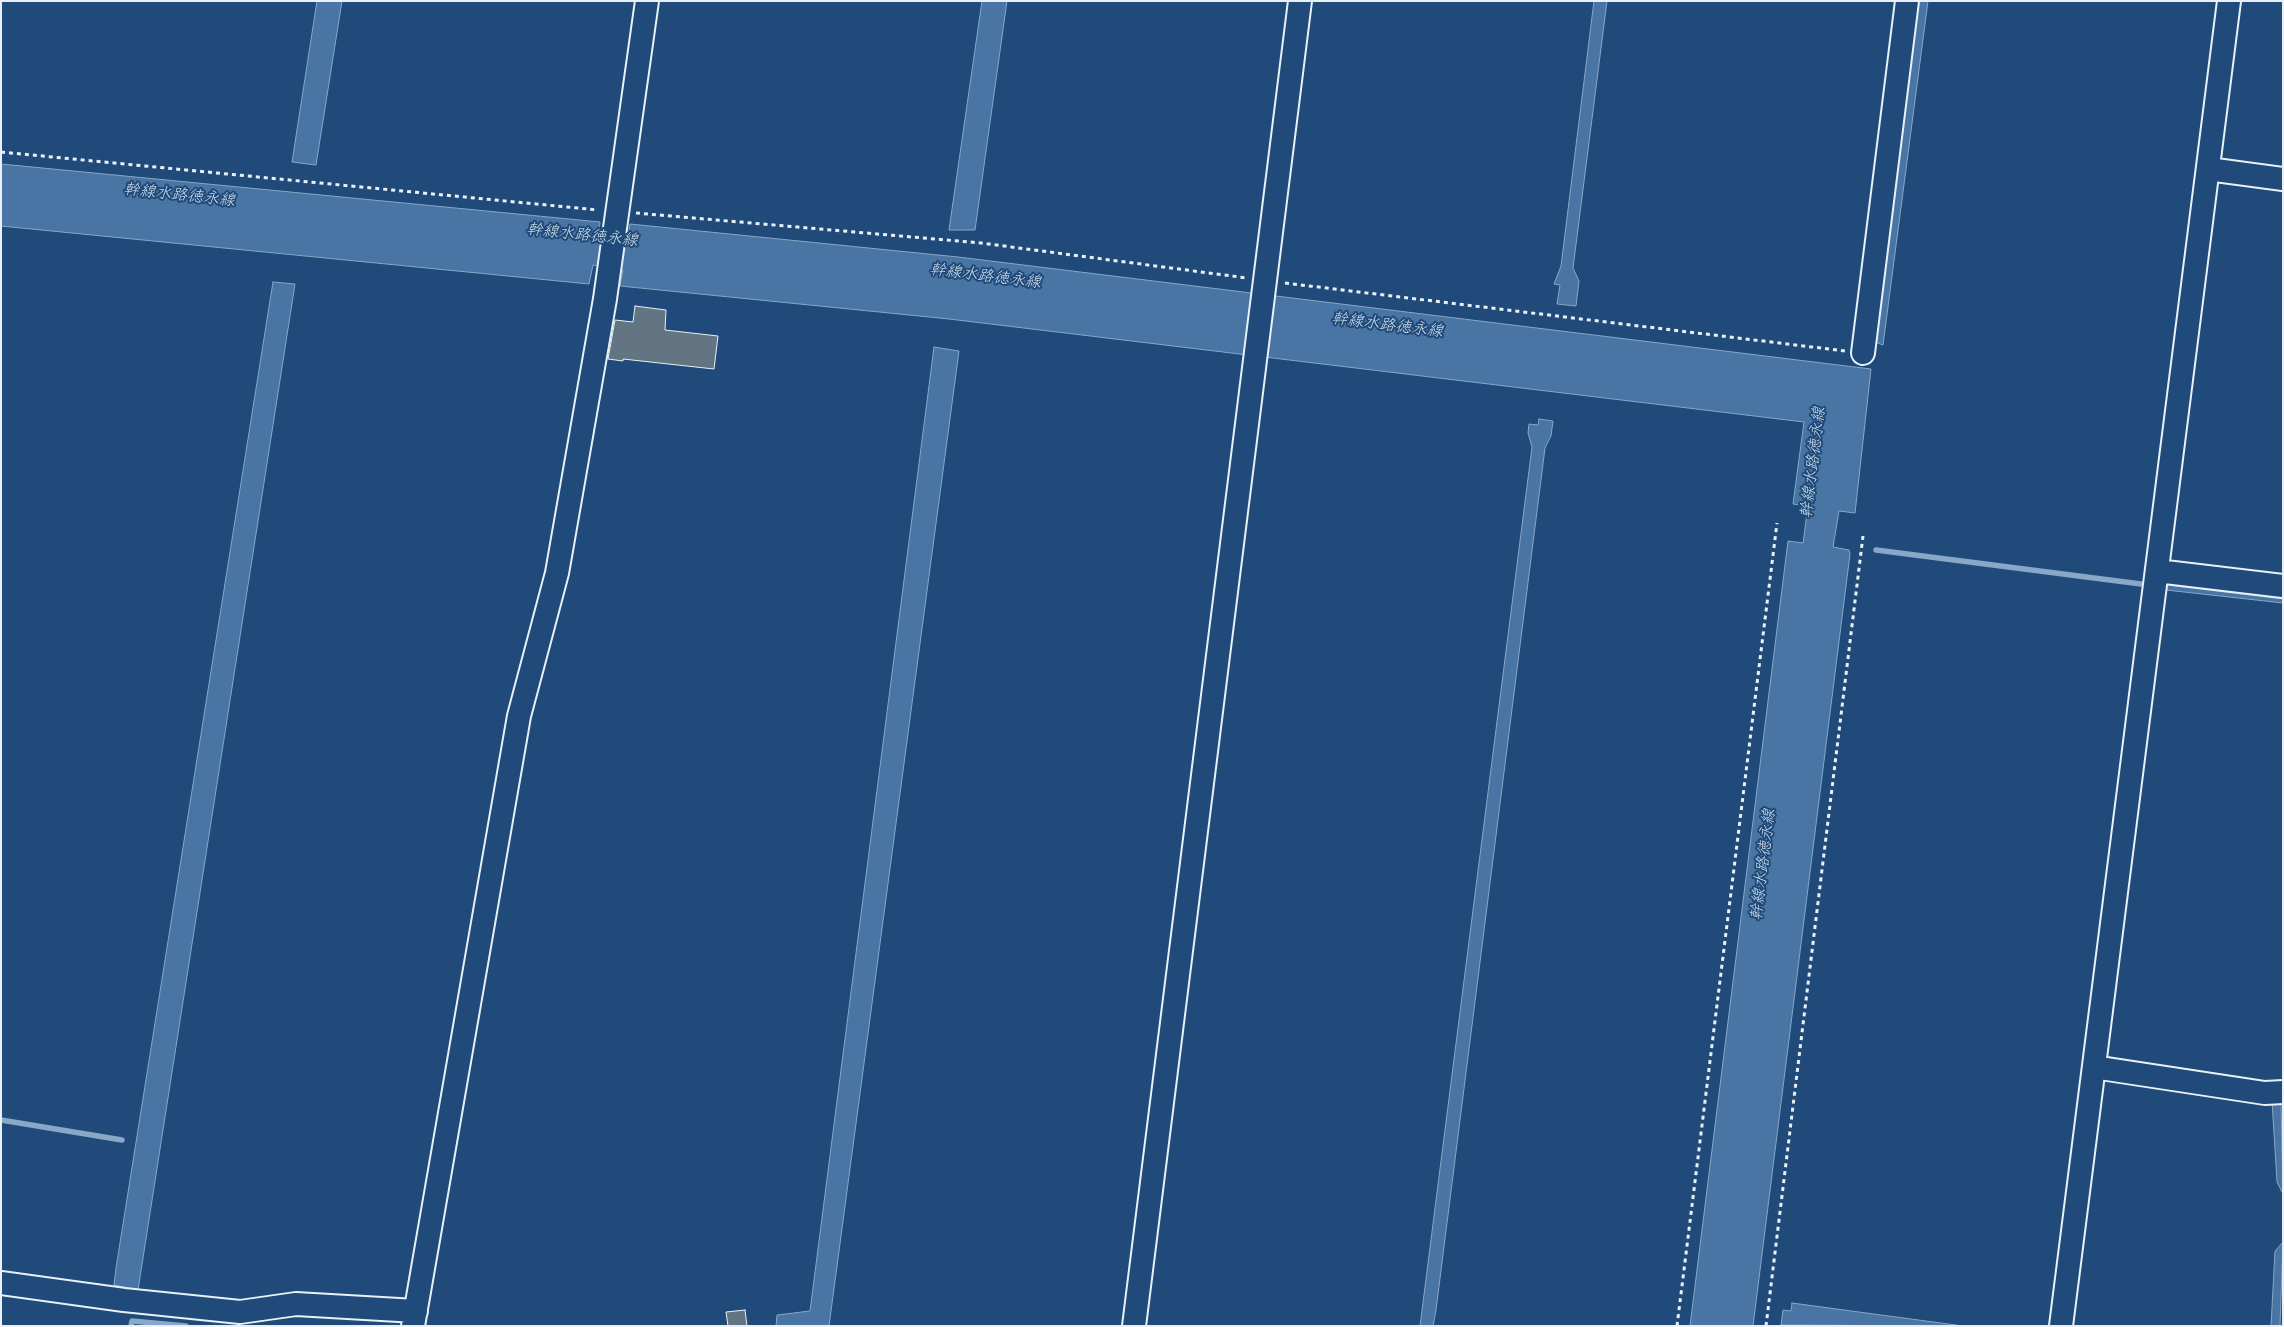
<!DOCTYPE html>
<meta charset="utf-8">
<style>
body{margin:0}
#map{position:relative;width:2284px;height:1327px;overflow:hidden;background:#1f4a7a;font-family:"Gochi Hand",sans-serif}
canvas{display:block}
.frame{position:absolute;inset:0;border:2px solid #e8f1f8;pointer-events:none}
</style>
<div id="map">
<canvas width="2284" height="1327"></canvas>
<div class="frame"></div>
</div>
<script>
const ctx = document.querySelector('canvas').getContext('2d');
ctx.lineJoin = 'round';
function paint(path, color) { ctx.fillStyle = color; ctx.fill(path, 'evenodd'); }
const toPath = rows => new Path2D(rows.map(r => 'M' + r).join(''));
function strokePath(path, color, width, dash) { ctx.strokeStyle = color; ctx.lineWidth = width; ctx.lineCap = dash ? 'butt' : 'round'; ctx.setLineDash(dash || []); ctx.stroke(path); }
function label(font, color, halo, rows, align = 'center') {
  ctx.font = font + ' "Gochi Hand","Klee One",sans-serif'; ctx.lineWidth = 4; ctx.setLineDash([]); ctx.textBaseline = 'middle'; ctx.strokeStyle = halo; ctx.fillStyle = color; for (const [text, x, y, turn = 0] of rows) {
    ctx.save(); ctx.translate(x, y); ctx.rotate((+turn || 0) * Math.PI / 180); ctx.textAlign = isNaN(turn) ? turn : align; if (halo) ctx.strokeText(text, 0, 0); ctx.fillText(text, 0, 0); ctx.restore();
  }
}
const water = toPath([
 [317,1,342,1,316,165,292,162,317,1],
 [982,1,1007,1,975,230,949,230,982,1],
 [1594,1,1607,1,1573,268,1579,281,1576,306,1557,304,1560,285,1554,284,1561,266,1594,1],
 [1917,1,1928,1,1883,345,1875,342,1917,1],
 [1,164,600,222,598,238,627,242,630,224,958,257,1871,369,1855,513,1839,511,1833,547,1849,550,1850,554,1753,1326,1690,1326,1788,541,1803,543,1808,506,1793,504,1804,422,949,319,620,286,623,270,593,265,589,284,1,226,1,164],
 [273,282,295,284,138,1290,114,1285,116,1268,273,282],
 [934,347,959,351,829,1326,776,1326,777,1315,810,1311,934,347],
 [1539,419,1553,421,1551,436,1545,448,1436,1310,1433,1326,1420,1326,1532,447,1528,433,1529,424,1538,425,1539,419],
 [2167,585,2283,599,2283,603,2166,590,2167,585],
 [2272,1101,2281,1101,2283,1194,2277,1182,2272,1101],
 [2283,1242,2280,1326,2271,1326,2275,1251,2283,1242],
 [1792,1303,1963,1326,1781,1325,1783,1310,1791,1311,1792,1303]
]);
const stream = toPath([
 [1876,550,2141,584],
 [1,1120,122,1140],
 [131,1326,132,1321,186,1326]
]);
const building = toPath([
 [635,306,666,310,665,330,718,336,714,369,623,359,623,361,608,359,615,320,633,322,635,306],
 [745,1310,747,1326,728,1326,726,1312,745,1310]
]);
const path = toPath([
 [1,152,598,210],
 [636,213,981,243,1247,278],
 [1285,283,1845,351],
 [1677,1326,1777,523],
 [1766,1326,1863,536]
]);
const minor = toPath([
 [2208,169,2283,179],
 [1863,353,1907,1],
 [2157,571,2283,586],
 [2094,1067,2265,1093,2283,1092],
 [1,1283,124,1300,240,1312,296,1304,416,1311],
 [413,1326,519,716,557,573,605,299,647,1],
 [1134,1326,1300,1],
 [2061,1326,2229,1]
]);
const waterNames = [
 ["幹線水路徳永線",179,197,6],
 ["幹線水路徳永線",582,237,6],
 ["幹線水路徳永線",985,278,7],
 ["幹線水路徳永線",1387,327,7],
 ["幹線水路徳永線",1815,463,-83],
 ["幹線水路徳永線",1765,865,-83]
];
paint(water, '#4975a4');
strokePath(water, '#89a7c6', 1);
strokePath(stream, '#89a7c6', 5.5);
paint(building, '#637583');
strokePath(building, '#e8f1f8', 1);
strokePath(minor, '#e8f1f8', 26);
strokePath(path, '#e8f1f8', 3, [4, 4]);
strokePath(minor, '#1f4a7a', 22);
label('italic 16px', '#d0deeb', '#1f4a7a', waterNames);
</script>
